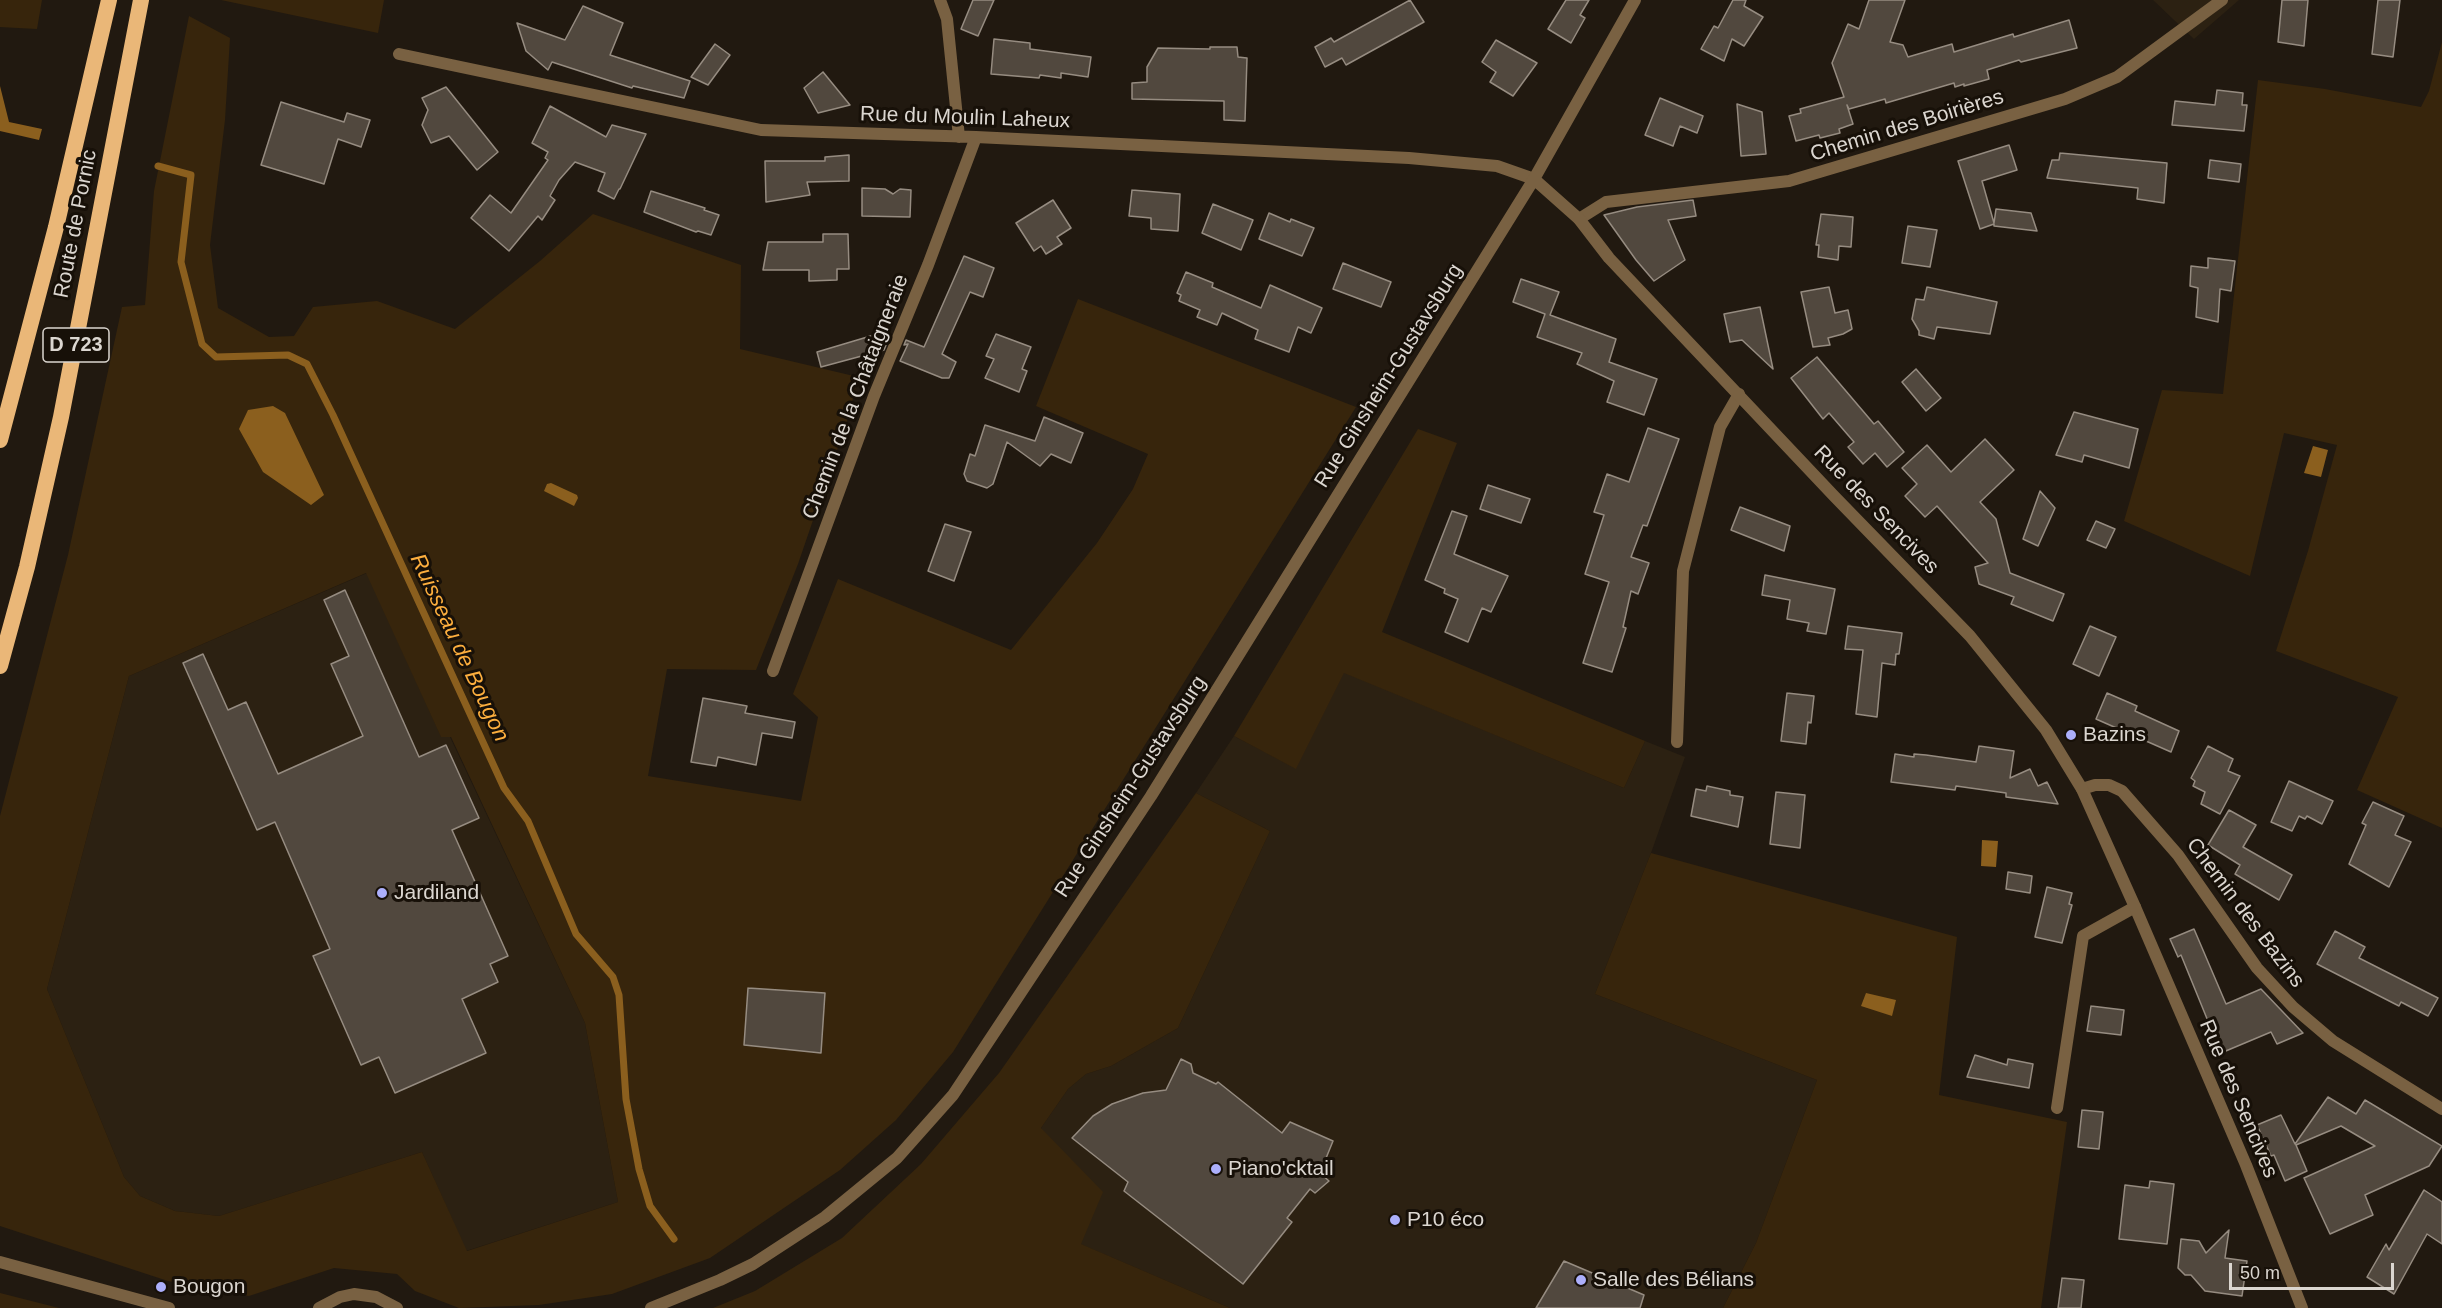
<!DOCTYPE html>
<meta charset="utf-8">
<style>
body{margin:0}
#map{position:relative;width:2442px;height:1308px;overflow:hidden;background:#211910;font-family:Helvetica,sans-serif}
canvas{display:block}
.scale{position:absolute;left:2229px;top:1263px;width:165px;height:27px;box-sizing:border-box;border:3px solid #dbd6d0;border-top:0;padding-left:8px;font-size:18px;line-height:21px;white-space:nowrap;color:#dbd6d0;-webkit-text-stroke:4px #171008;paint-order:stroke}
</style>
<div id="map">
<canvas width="2442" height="1308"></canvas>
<div class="scale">50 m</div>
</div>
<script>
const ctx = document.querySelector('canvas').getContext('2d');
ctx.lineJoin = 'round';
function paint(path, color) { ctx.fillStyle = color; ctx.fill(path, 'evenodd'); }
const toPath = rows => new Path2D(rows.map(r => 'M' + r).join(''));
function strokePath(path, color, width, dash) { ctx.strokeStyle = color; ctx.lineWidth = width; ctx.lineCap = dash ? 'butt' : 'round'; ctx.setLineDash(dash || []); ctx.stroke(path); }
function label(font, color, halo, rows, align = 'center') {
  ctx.font = font + ' Helvetica,sans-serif'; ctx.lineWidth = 6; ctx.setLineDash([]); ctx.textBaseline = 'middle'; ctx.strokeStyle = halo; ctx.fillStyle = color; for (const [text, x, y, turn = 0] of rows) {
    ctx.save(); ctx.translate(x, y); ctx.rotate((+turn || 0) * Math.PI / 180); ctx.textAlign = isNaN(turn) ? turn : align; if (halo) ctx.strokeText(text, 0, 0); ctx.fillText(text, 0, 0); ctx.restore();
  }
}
const built = toPath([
 [2153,0,2239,0,2194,39],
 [367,573,441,736,450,737,585,1023,618,1202,466,1251,422,1152,219,1216,175,1211,140,1196,124,1177,47,989,129,676],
 [1344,672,1624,788,1645,741,1685,757,1651,853,1595,994,1817,1080,1756,1243,1723,1308,1230,1308,1080,1244,1041,1128,1068,1089,1086,1074,1111,1066,1178,1028,1270,831,1196,793,1234,736,1296,768]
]);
const green = toPath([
 [0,0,42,0,37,29,0,27],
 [221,0,384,0,378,33],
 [189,16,230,38,225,120,210,245,218,308,269,337,294,336,313,307,377,301,455,329,540,261,593,214,741,265,740,349,858,377,849,415,798,564,756,670,667,669,648,776,801,801,818,717,793,694,838,579,1011,650,1097,543,1133,489,1148,454,1036,406,1078,299,1356,407,953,1052,896,1120,840,1170,710,1258,612,1294,539,1305,459,1308,415,1291,397,1274,334,1268,249,1296,168,1281,0,1226,0,816,68,555,122,307,145,305,154,191],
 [366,573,441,737,451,737,585,1023,618,1202,467,1251,422,1152,219,1216,175,1211,140,1196,124,1177,47,989,129,676],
 [2442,42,2442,828,2357,790,2398,697,2276,651,2308,551,2337,445,2284,433,2250,576,2124,521,2162,390,2223,394,2258,80,2325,89,2421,107,2429,91],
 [1418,429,1457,443,1382,632,1645,741,1624,788,1344,673,1296,769,1234,736],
 [1196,793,1270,831,1178,1028,1111,1066,1086,1074,1068,1089,1041,1128,1103,1192,1081,1244,1230,1308,713,1308,755,1291,842,1238,921,1164,999,1073],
 [1651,853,1957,937,1939,1095,2067,1122,2041,1308,1723,1308,1756,1243,1817,1080,1595,994],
 [0,1293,59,1308,0,1308]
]);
const water = toPath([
 [0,86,9,122,42,129,39,140,0,131],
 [273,406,285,413,324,495,311,505,263,472,239,429,248,410],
 [2313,446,2328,450,2321,477,2304,473],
 [551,483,577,495,578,498,574,506,544,491,547,484],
 [1982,840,1998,841,1996,867,1981,866],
 [1866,993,1896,1000,1892,1016,1861,1006]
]);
const stream = toPath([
 [158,166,191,175,181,262,202,344,216,357,288,355,307,364,333,415,504,788,528,821,576,934,613,977,619,995,626,1099,639,1169,650,1206,674,1239]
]);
const building = toPath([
 [973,0,994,0,978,36,961,29,973,0],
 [1410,0,1424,22,1346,65,1342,58,1325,67,1315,47,1331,38,1334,42,1410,0],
 [1566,0,1589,0,1580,15,1585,18,1571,43,1548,29,1566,0],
 [1733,0,1746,0,1744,6,1763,17,1744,46,1732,39,1724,61,1701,49,1714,26,1718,28,1733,0],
 [1869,0,1905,0,1890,42,1903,45,1908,57,1952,44,1954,52,2013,34,2014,37,2069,20,2077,48,2021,62,2019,60,1987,70,1989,79,1964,86,1964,84,1955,87,1954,83,1886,103,1885,99,1849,109,1847,105,1853,124,1839,129,1840,133,1820,138,1819,135,1796,141,1789,116,1801,113,1800,109,1844,97,1832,63,1848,24,1859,29,1869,0],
 [2282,0,2308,0,2304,46,2278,42,2282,0],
 [2378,0,2400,0,2393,57,2372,54,2378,0],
 [583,6,623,23,610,55,690,81,684,98,633,86,632,88,552,62,548,70,526,51,517,23,565,40,583,6],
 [994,39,1030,43,1030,49,1091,57,1088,77,1061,73,1061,78,1040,75,1039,78,991,74,994,39],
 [1496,40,1537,63,1513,96,1490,82,1496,72,1482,62,1496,40],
 [715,44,730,55,708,85,691,77,715,44],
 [1210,47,1237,47,1238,57,1247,58,1245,121,1224,120,1224,101,1132,99,1132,83,1147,82,1147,67,1158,48,1210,49,1210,47],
 [823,72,850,105,818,113,804,88,823,72],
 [446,87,498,152,477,170,449,136,431,143,422,125,428,110,422,98,446,87],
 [2217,90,2243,93,2242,105,2247,105,2244,131,2172,125,2175,101,2215,105,2217,90],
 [1660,98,1703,116,1697,133,1680,126,1673,146,1645,135,1660,98],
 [281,102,344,122,347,113,370,120,361,147,338,139,324,184,261,165,281,102],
 [1737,104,1762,112,1766,154,1741,156,1737,104],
 [550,106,606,137,612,125,646,134,620,189,619,189,614,199,598,191,605,173,575,162,559,180,550,196,555,200,542,220,538,216,509,251,471,218,490,195,511,213,548,160,545,158,548,152,532,143,550,106],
 [2009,145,2017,170,1982,181,1994,223,1996,209,2031,213,2037,231,1994,226,1994,224,1980,229,1958,161,2009,145],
 [2060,153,2167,163,2164,203,2137,199,2138,188,2047,178,2052,160,2059,160,2060,153],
 [849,155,849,181,807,182,810,195,766,202,765,161,825,161,825,157,849,155],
 [2210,160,2241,164,2239,182,2208,178,2210,160],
 [862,188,885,189,893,194,900,189,911,190,910,217,862,216,862,188],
 [1132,190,1180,194,1178,231,1151,229,1151,218,1129,216,1132,190],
 [651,191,705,208,704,210,719,215,711,235,698,231,696,232,644,212,651,191],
 [1053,200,1071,228,1057,237,1062,244,1046,254,1041,246,1034,251,1016,223,1053,200],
 [1693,200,1696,216,1668,220,1685,260,1654,281,1636,260,1604,215,1637,207,1693,200],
 [1213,204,1253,220,1241,250,1202,233,1213,204],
 [1269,213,1290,222,1291,219,1314,228,1302,256,1259,239,1269,213],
 [1821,214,1853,217,1851,247,1839,246,1838,260,1818,257,1819,245,1816,245,1821,214],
 [1908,226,1937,230,1930,267,1902,263,1908,226],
 [823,234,848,234,849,269,837,269,837,280,809,281,809,270,763,270,768,242,823,242,823,234],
 [964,256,994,268,983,297,970,292,942,354,956,362,949,378,942,378,900,361,908,344,904,345,906,340,924,347,964,256],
 [2208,258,2235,261,2231,291,2220,289,2218,322,2196,317,2198,288,2190,286,2191,266,2208,268,2208,258],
 [1343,263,1391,282,1381,307,1333,289,1343,263],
 [1186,272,1213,283,1212,287,1261,308,1270,285,1322,308,1311,333,1298,327,1289,352,1255,339,1258,330,1222,313,1217,325,1197,317,1200,310,1179,301,1181,295,1177,293,1186,272],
 [1521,279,1559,292,1550,315,1616,339,1609,362,1657,379,1644,415,1607,402,1614,381,1577,364,1582,353,1537,337,1545,314,1513,302,1521,279],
 [1829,287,1835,313,1848,310,1852,329,1843,334,1828,338,1830,345,1813,347,1801,292,1829,287],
 [1927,287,1997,302,1990,334,1937,327,1934,339,1919,335,1919,331,1912,319,1916,299,1924,300,1927,287],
 [1760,307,1773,369,1742,340,1730,342,1724,314,1760,307],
 [884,332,890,335,884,350,821,367,817,352,884,332],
 [996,334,1031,347,1022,369,1027,371,1019,392,985,378,994,359,986,356,996,334],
 [1817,357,1874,424,1878,421,1904,452,1887,467,1875,453,1863,464,1848,447,1854,442,1829,413,1823,419,1791,378,1817,357],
 [1916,369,1941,398,1926,411,1902,382,1916,369],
 [2074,412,2138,429,2129,468,2084,455,2082,462,2056,455,2074,412],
 [1044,417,1083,433,1071,463,1051,454,1040,466,1007,442,993,484,987,488,967,481,964,474,970,454,975,456,985,425,1035,441,1044,417],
 [1648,428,1679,439,1647,526,1643,525,1631,557,1649,563,1638,594,1631,591,1623,627,1626,628,1612,672,1583,663,1609,582,1585,574,1604,515,1594,512,1607,474,1629,482,1648,428],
 [1985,439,2014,470,1980,502,1996,519,2010,573,2064,594,2053,621,2011,604,2014,597,1979,584,1975,567,1988,563,1937,506,1925,517,1905,496,1917,484,1902,468,1927,445,1951,472,1985,439],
 [1488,485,1530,499,1521,523,1480,509,1488,485],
 [2040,491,2055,508,2038,546,2023,539,2040,491],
 [1740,507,1790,526,1784,551,1731,530,1740,507],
 [1452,511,1467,516,1454,554,1508,576,1491,612,1482,608,1468,642,1445,632,1458,599,1444,593,1445,589,1425,580,1452,511],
 [2096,521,2115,529,2106,548,2087,540,2096,521],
 [945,524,971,532,954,581,928,571,945,524],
 [1765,575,1835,589,1826,634,1807,631,1809,623,1787,619,1790,600,1762,595,1765,575],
 [345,590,419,757,446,745,479,818,452,830,508,956,490,964,498,982,462,999,486,1053,395,1093,379,1057,361,1065,313,956,330,949,275,822,257,830,183,663,203,654,228,710,246,702,278,774,363,736,331,664,349,656,324,600,345,590],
 [1848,626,1902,633,1899,654,1896,654,1895,665,1882,663,1877,717,1856,714,1863,650,1845,649,1848,626],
 [2090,626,2116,637,2099,676,2073,664,2090,626],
 [1787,693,1814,696,1811,723,1808,722,1806,744,1781,741,1787,693],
 [2107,693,2137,706,2135,711,2179,731,2171,752,2096,719,2107,693],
 [703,698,747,706,745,713,795,722,792,738,762,733,756,765,718,757,716,766,691,762,703,698],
 [1979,746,2014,751,2010,778,2030,769,2038,786,2047,782,2058,804,2006,797,2006,793,1956,786,1955,790,1891,782,1895,754,1914,757,1914,754,1926,755,1976,762,1979,746],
 [2208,746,2233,759,2228,771,2240,776,2220,814,2201,804,2205,792,2193,786,2195,781,2191,778,2208,746],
 [2289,781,2333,801,2322,824,2307,816,2305,819,2299,816,2292,831,2271,822,2289,781],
 [1707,786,1730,791,1730,795,1743,797,1738,827,1691,816,1696,789,1706,791,1707,786],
 [1776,792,1805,795,1800,848,1770,844,1776,792],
 [2373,802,2404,816,2395,835,2411,842,2389,887,2349,864,2366,825,2362,823,2373,802],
 [2229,810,2256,825,2243,847,2292,875,2279,900,2235,874,2240,865,2208,845,2229,810],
 [2008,872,2032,876,2030,893,2006,889,2008,872],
 [2047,887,2072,893,2069,904,2072,905,2062,943,2035,937,2047,887],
 [2194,929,2226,1004,2261,989,2303,1033,2277,1044,2271,1032,2221,1053,2181,955,2178,957,2170,939,2194,929],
 [2335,931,2365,947,2359,958,2438,998,2428,1016,2401,1002,2399,1006,2317,964,2335,931],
 [748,988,825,993,821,1053,744,1045,748,988],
 [2091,1006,2124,1010,2121,1035,2087,1031,2091,1006],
 [1975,1055,2007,1065,2008,1059,2033,1064,2029,1088,1967,1077,1975,1055],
 [1181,1059,1191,1064,1193,1073,1216,1084,1218,1082,1282,1133,1290,1122,1333,1141,1320,1173,1329,1181,1315,1193,1310,1189,1287,1218,1292,1222,1243,1284,1124,1191,1128,1182,1072,1138,1093,1116,1112,1104,1143,1093,1166,1090,1181,1059],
 [2328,1097,2356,1114,2365,1100,2442,1146,2429,1166,2365,1195,2373,1215,2330,1234,2304,1178,2375,1146,2341,1126,2296,1145,2307,1171,2285,1181,2274,1155,2271,1156,2257,1125,2281,1115,2295,1144,2328,1097],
 [2082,1110,2103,1112,2099,1149,2078,1147,2082,1110],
 [2150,1181,2174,1184,2167,1244,2119,1239,2125,1185,2149,1188,2150,1181],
 [2424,1190,2442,1202,2442,1244,2427,1234,2394,1294,2367,1277,2386,1244,2389,1250,2424,1190],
 [2229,1230,2225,1258,2247,1261,2242,1296,2205,1291,2191,1275,2185,1275,2178,1268,2181,1239,2199,1241,2206,1253,2229,1230],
 [1564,1261,1644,1295,1640,1308,1536,1308,1564,1261],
 [2062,1278,2084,1280,2081,1308,2058,1308,2062,1278]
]);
const minor = toPath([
 [940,0,947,19,959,137],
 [399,54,761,130,976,137,1409,158,1497,166,1534,179],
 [1579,219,1606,202,1789,181,2065,99,2117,77,2222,0],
 [773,671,874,396,928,265,976,137],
 [1677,742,1683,571,1720,427,1739,394],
 [2082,789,2095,785,2109,785,2122,791,2178,855,2257,968,2293,1007,2333,1041,2442,1109],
 [2057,1108,2083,936,2135,907]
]);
const tertiary = toPath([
 [1534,179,1579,219,1609,258,1834,496,1970,636,2046,730,2082,789,2135,907,2246,1165,2302,1308],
 [0,1262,169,1308],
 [319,1308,340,1297,354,1294,376,1297,397,1308],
 [651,1308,720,1280,753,1264,825,1217,897,1158,953,1095,1151,796,1534,179,1635,0]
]);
const trunk = toPath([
 [0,440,56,227,109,0],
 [0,666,27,567,61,417,141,0]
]);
const markers = [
 [2071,735,6,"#acaffb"],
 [382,893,6,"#acaffb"],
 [1216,1169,6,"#acaffb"],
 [1395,1220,6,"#acaffb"],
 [1581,1280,6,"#acaffb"],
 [161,1287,6,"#acaffb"]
];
const shields = [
 [76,345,66]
];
const shieldNames = [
 ["D 723",76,345]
];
const streetNames = [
 ["Rue du Moulin Laheux",965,118,2],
 ["Chemin des Boirières",1907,126,-17],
 ["Route de Pornic",76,224,-79],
 ["Rue Ginsheim-Gustavsburg",1389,376,-58],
 ["Chemin de la Châtaigneraie",856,397,-69],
 ["Rue des Sencives",1876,510,46],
 ["Rue Ginsheim-Gustavsburg",1131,787,-57],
 ["Chemin des Bazins",2245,913,53],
 ["Rue des Sencives",2238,1099,67]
];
const poiNames = [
 ["Bazins",2083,735],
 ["Jardiland",394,893],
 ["Piano'cktail",1228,1169],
 ["P10 éco",1407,1220],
 ["Salle des Bélians",1593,1280],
 ["Bougon",173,1287]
];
const waterNames = [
 ["Ruisseau de Bougon",459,648,65]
];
paint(built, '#2c2112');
paint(green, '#37250c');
paint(water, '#8b5f1e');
strokePath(stream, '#8b5f1e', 7);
paint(building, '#51483e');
strokePath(building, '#968c81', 1.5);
strokePath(minor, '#796142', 12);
strokePath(tertiary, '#796142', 12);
strokePath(trunk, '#eab778', 16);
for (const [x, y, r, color] of markers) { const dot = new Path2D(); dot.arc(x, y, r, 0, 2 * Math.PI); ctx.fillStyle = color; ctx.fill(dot); strokePath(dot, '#171008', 2); }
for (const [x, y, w] of shields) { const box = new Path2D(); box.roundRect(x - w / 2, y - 17, w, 34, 4.5); ctx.fillStyle = '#171008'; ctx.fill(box); strokePath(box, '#dbd6d0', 1.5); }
label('bold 20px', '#dbd6d0', null, shieldNames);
label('21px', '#dbd6d0', '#171008', streetNames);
label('21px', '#dbd6d0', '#171008', poiNames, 'left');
label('italic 22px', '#fcae3e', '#171008', waterNames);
</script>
